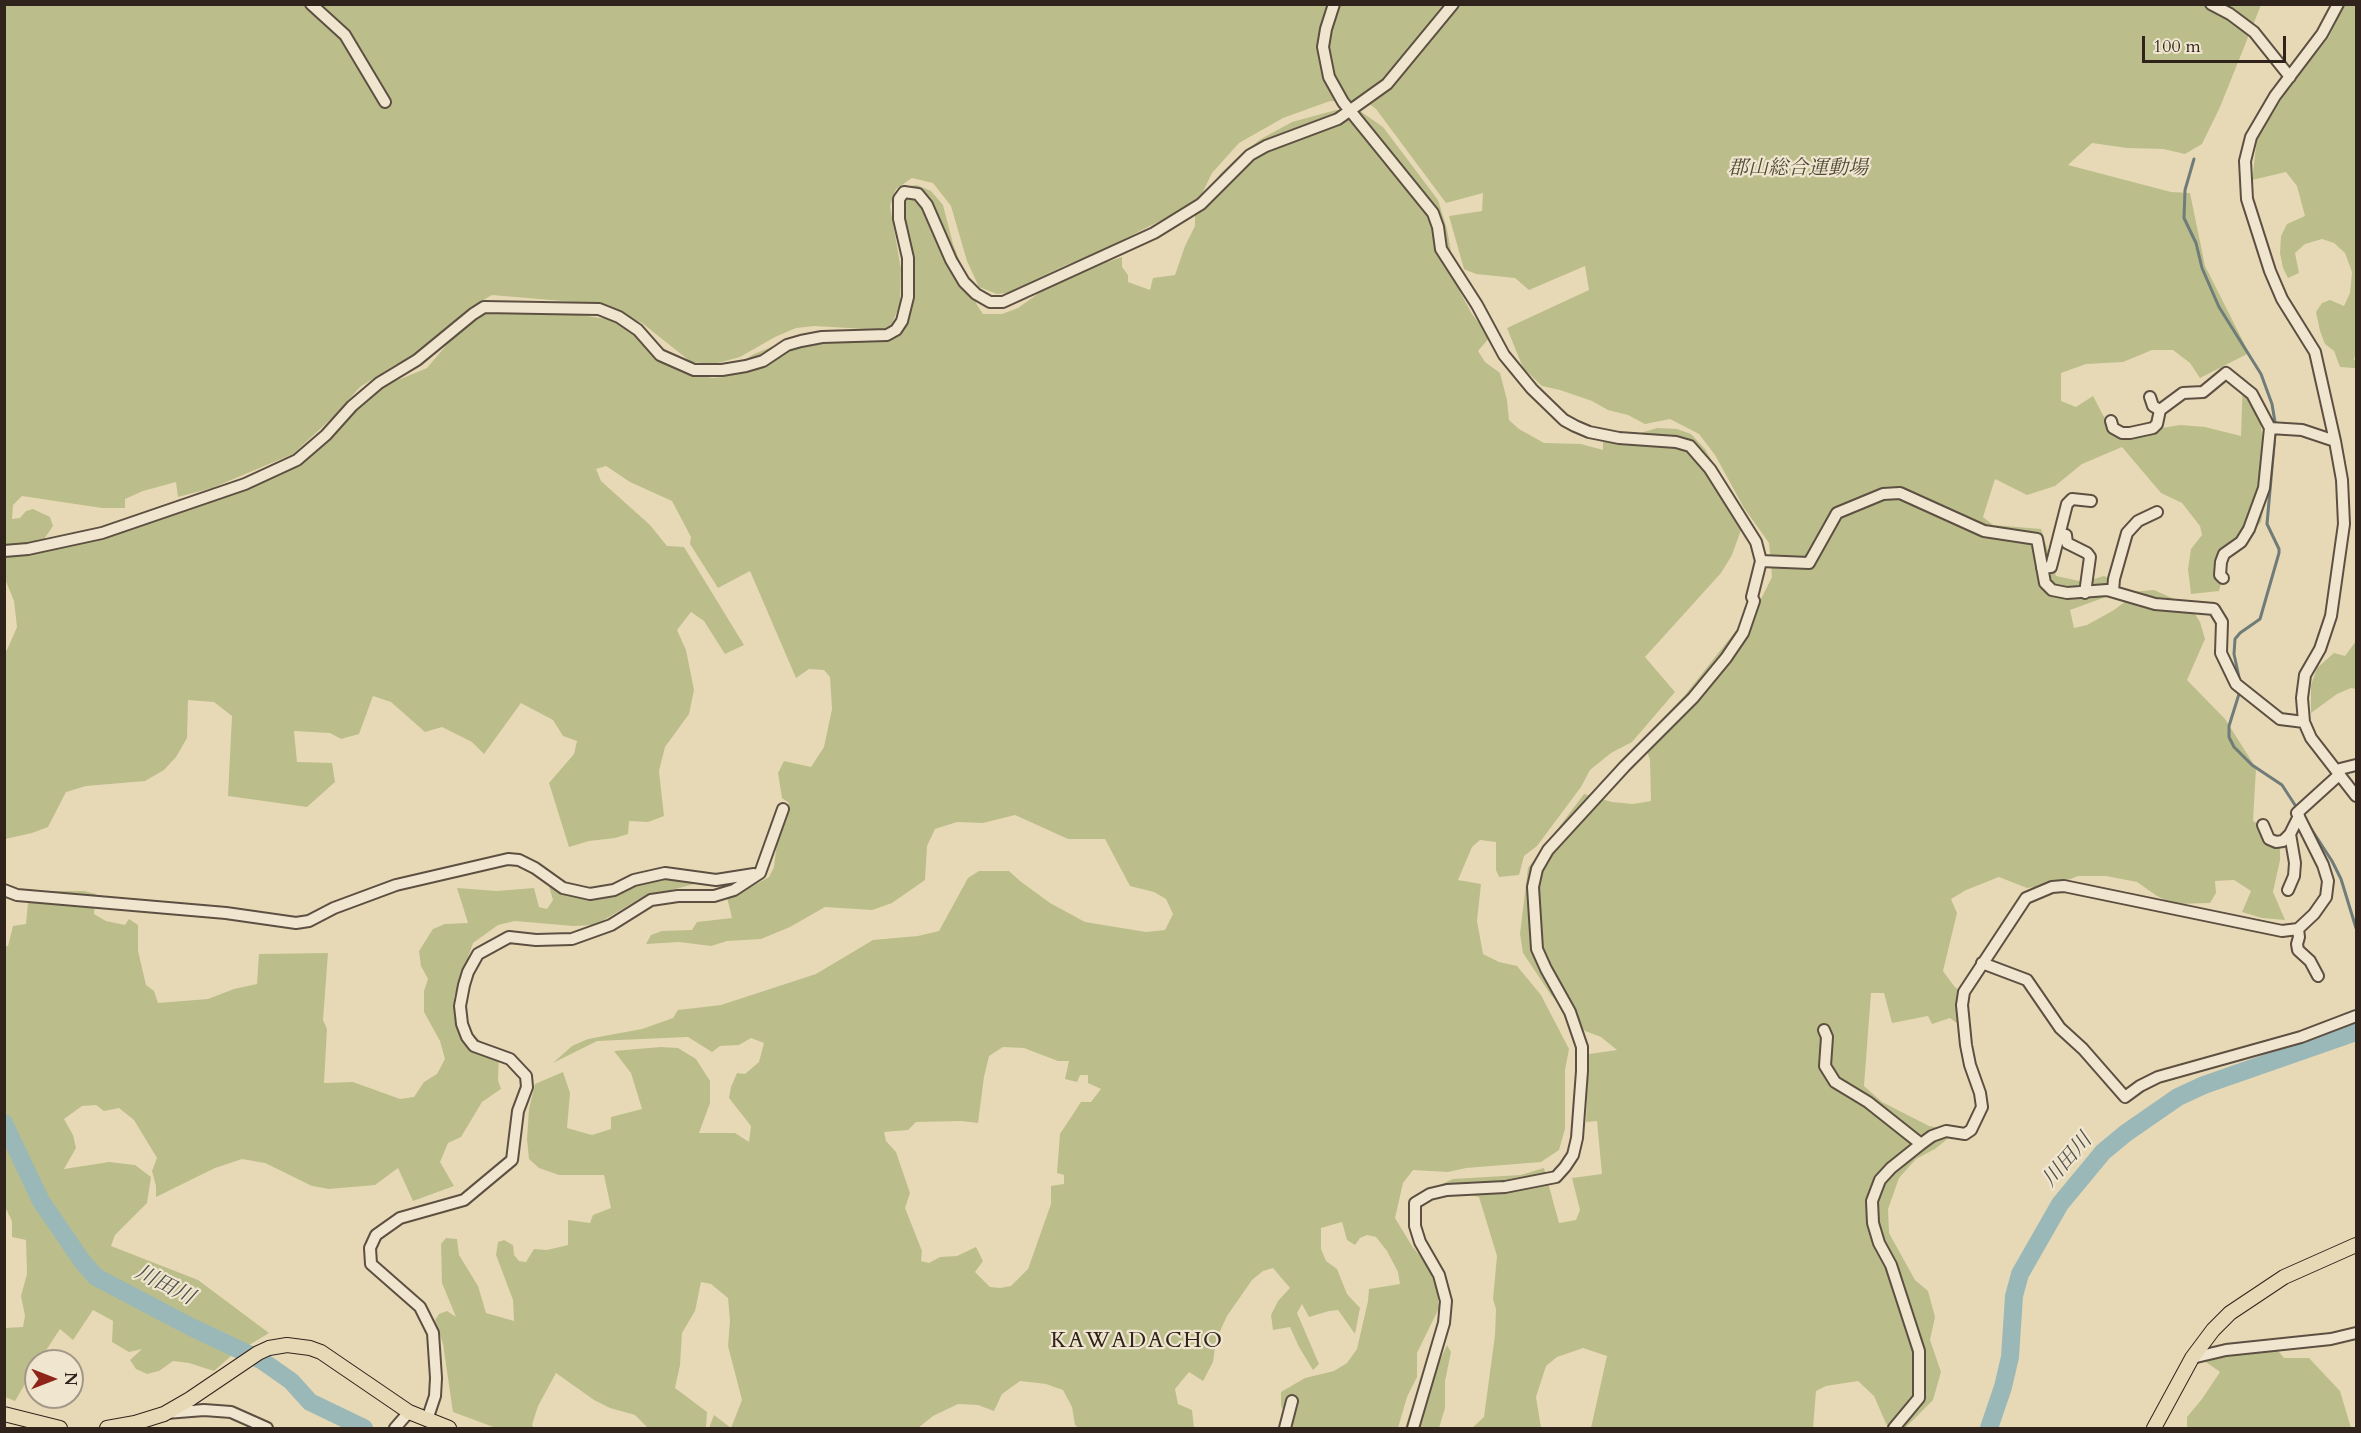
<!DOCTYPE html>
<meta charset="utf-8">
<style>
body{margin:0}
#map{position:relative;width:2361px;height:1433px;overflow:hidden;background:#e8d9b6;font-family:Cardo,serif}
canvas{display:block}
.frame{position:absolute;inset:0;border:6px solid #2f231b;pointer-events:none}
.north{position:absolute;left:24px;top:1349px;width:60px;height:60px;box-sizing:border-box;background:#f0e6d0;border:2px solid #a39888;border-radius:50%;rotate:90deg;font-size:16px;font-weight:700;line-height:24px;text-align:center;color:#2f231b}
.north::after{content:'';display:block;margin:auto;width:21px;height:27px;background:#8f2418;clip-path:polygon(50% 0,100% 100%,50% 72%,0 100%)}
.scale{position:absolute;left:2142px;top:36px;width:144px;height:27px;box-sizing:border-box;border:3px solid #2f231b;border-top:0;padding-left:8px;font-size:18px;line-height:21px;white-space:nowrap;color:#2f231b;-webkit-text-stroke:4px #f0e6d0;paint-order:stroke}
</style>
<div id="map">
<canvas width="2361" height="1433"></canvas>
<div class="frame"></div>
<div class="north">N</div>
<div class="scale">100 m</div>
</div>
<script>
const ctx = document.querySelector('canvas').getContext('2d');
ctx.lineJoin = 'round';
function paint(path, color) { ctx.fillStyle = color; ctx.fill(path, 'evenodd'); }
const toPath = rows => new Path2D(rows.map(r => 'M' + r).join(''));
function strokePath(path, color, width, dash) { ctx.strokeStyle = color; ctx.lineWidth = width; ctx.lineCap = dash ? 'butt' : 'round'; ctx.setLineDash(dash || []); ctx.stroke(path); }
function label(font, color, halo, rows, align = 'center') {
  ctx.font = font + ' Cardo,"Noto Serif JP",serif'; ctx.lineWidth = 4.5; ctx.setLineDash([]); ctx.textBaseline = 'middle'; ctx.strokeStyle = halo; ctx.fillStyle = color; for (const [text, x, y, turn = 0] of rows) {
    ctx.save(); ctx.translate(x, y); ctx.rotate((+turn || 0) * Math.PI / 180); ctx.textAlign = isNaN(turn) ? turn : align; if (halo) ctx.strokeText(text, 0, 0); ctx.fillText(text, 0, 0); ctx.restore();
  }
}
const green = toPath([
 [5,5,2261,5,2220,107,2202,144,2185,154,2163,149,2127,148,2092,143,2068,165,2171,192,2190,193,2205,266,2249,353,2200,378,2190,363,2173,350,2152,350,2123,362,2086,364,2061,373,2061,401,2076,407,2093,396,2114,436,2180,425,2205,427,2241,436,2243,377,2256,391,2264,449,2267,492,2261,522,2242,544,2228,556,2219,591,2191,594,2188,569,2191,549,2202,535,2200,526,2182,503,2161,493,2122,447,2082,464,2055,486,2027,495,1995,479,1983,517,1993,525,2041,529,2056,576,2084,582,2104,576,2121,584,2114,594,2070,610,2074,628,2087,625,2114,610,2126,601,2130,592,2154,590,2190,606,2200,622,2205,639,2187,680,2225,719,2256,768,2253,821,2270,830,2280,839,2280,860,2273,892,2285,920,2262,918,2242,912,2251,891,2234,880,2215,881,2216,893,2210,903,2173,904,2157,896,2137,882,2106,876,2078,876,2058,884,2027,888,1999,877,1966,890,1951,899,1957,913,1943,971,1954,986,1966,997,1962,1038,1958,1024,1950,1018,1932,1024,1928,1016,1892,1023,1884,993,1871,993,1864,1086,1882,1102,1929,1126,1957,1131,1935,1149,1916,1159,1899,1178,1888,1209,1889,1233,1915,1280,1928,1291,1935,1317,1930,1340,1941,1372,1933,1400,1905,1428,1888,1428,1874,1396,1858,1381,1826,1386,1816,1391,1813,1428,1591,1428,1607,1356,1583,1348,1557,1357,1546,1366,1536,1397,1541,1428,1472,1428,1484,1417,1495,1335,1496,1309,1493,1299,1497,1256,1479,1197,1435,1187,1453,1179,1521,1175,1544,1168,1559,1223,1576,1220,1580,1210,1572,1178,1602,1174,1597,1121,1586,1122,1589,1054,1617,1050,1601,1037,1585,1031,1551,995,1523,953,1520,934,1528,868,1584,794,1612,802,1633,804,1651,801,1650,760,1643,739,1685,695,1761,599,1772,577,1769,543,1744,508,1715,455,1699,434,1670,419,1645,424,1628,415,1608,410,1592,401,1560,390,1542,386,1523,368,1507,328,1589,290,1585,266,1529,290,1515,278,1476,274,1464,269,1449,216,1482,211,1483,193,1446,203,1376,109,1368,103,1330,101,1283,118,1239,143,1212,173,1201,196,1187,207,1099,252,1066,265,1007,293,997,294,979,287,967,261,951,206,933,183,912,178,896,189,890,206,901,269,900,304,891,326,882,330,814,326,796,328,775,337,740,357,714,364,691,362,642,323,597,304,492,295,471,307,450,324,431,356,417,368,410,370,396,364,360,387,333,417,293,454,212,488,178,497,176,482,143,491,125,499,125,508,102,508,22,496,13,505,12,519,20,518,26,511,33,509,50,517,53,526,40,545,5,544],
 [2344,5,2356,5,2356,352,2354,359,2356,363,2356,368,2353,368,2340,367,2334,351,2325,344,2320,331,2316,312,2322,303,2330,300,2344,306,2350,293,2352,272,2345,253,2334,243,2322,239,2305,244,2295,253,2299,273,2288,278,2283,268,2280,253,2281,236,2287,224,2305,216,2297,186,2286,172,2252,180,2257,139,2289,87,2329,37],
 [1336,110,1360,111,1383,127,1438,200,1447,229,1451,252,1459,269,1460,292,1472,314,1490,337,1478,351,1485,362,1500,373,1507,400,1509,420,1519,429,1544,443,1581,444,1603,450,1603,440,1614,441,1657,428,1677,429,1691,434,1705,449,1750,525,1741,530,1732,555,1721,573,1645,657,1675,692,1632,742,1611,753,1590,770,1581,787,1537,846,1524,856,1519,875,1499,877,1496,870,1496,842,1480,840,1472,847,1458,880,1481,884,1477,921,1483,954,1499,962,1517,966,1541,995,1569,1049,1565,1070,1565,1129,1559,1150,1541,1162,1466,1168,1448,1172,1413,1170,1403,1183,1395,1218,1412,1246,1428,1266,1437,1290,1439,1308,1417,1353,1417,1377,1407,1397,1398,1428,1288,1428,1288,1420,1281,1406,1281,1392,1305,1378,1334,1371,1347,1363,1357,1349,1368,1301,1369,1289,1400,1284,1398,1272,1387,1251,1376,1237,1367,1235,1360,1238,1355,1245,1347,1240,1342,1222,1321,1228,1321,1249,1326,1261,1337,1269,1347,1294,1360,1308,1355,1334,1338,1310,1329,1311,1309,1317,1302,1304,1297,1313,1319,1364,1313,1370,1299,1347,1290,1327,1273,1330,1271,1315,1278,1301,1290,1288,1273,1268,1263,1271,1252,1280,1227,1316,1216,1340,1213,1362,1203,1381,1189,1372,1175,1389,1178,1404,1192,1410,1194,1428,1079,1428,1075,1425,1072,1407,1063,1390,1046,1384,1020,1381,1002,1394,994,1411,978,1405,958,1404,933,1416,918,1428,709,1428,714,1415,731,1428,742,1400,728,1346,730,1321,728,1298,711,1284,701,1282,695,1311,682,1333,680,1365,675,1388,707,1412,706,1428,648,1428,635,1415,610,1408,594,1400,556,1373,538,1406,532,1425,534,1428,496,1428,453,1412,443,1344,435,1320,439,1314,447,1311,456,1317,442,1283,441,1244,446,1238,457,1239,459,1255,478,1286,486,1313,514,1321,513,1300,496,1255,498,1242,504,1240,513,1245,514,1255,519,1261,526,1262,534,1249,547,1250,568,1245,568,1220,590,1223,593,1215,611,1208,604,1175,559,1175,539,1168,529,1159,527,1139,529,1109,535,1084,563,1072,570,1093,567,1128,592,1135,611,1129,611,1117,642,1109,631,1073,614,1051,661,1047,678,1048,696,1059,710,1081,710,1103,699,1133,735,1133,749,1142,751,1126,729,1098,731,1087,737,1073,745,1074,759,1062,764,1043,751,1038,739,1045,720,1046,712,1052,688,1037,597,1041,553,1063,572,1046,588,1039,642,1029,673,1018,678,1010,721,1005,816,974,873,940,918,936,939,931,968,878,979,871,1009,871,1020,881,1050,903,1085,922,1146,932,1165,930,1173,914,1166,899,1154,892,1130,886,1105,839,1068,839,1015,815,983,823,957,822,935,829,927,846,925,880,892,903,872,910,825,907,790,927,761,939,727,941,711,946,679,942,646,944,651,935,662,931,692,930,697,922,732,918,725,889,751,887,769,877,774,867,779,825,789,803,782,798,778,773,784,761,811,767,824,747,832,709,830,677,824,670,809,669,796,678,750,571,718,588,690,544,691,537,672,501,630,482,606,466,596,469,601,481,650,525,667,546,684,547,744,645,725,654,704,621,691,612,677,630,686,650,694,690,689,714,665,747,659,771,664,816,648,822,629,821,628,834,615,838,589,841,569,847,549,783,574,754,577,741,563,736,553,720,521,703,484,754,472,742,442,727,425,732,391,702,373,696,359,734,341,739,330,733,294,731,297,762,332,763,335,782,307,807,228,796,232,716,214,702,188,700,187,738,176,757,164,770,145,781,86,786,66,792,48,827,32,833,5,839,5,651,7,650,17,627,14,601,5,579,4,551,100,528,167,504,220,497,281,475,304,461,355,398,427,368,461,328,496,302,613,320,650,337,667,351,680,370,712,378,724,377,738,364,754,354,803,334,814,333,888,340,899,335,910,312,912,294,895,211,905,188,911,186,917,185,931,191,943,205,953,244,977,305,983,314,1002,314,1018,308,1046,288,1070,275,1122,257,1122,267,1128,275,1128,282,1150,290,1153,278,1175,275,1185,246,1195,226,1195,215,1220,174,1239,156,1261,139,1292,122],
 [1003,1047,1024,1048,1058,1061,1069,1061,1065,1079,1077,1082,1080,1075,1088,1075,1088,1083,1101,1089,1091,1102,1081,1102,1060,1134,1057,1173,1064,1175,1064,1184,1051,1186,1051,1204,1028,1269,1011,1286,1000,1288,990,1287,975,1272,983,1261,976,1247,957,1256,940,1257,929,1263,921,1261,922,1251,905,1208,910,1193,896,1152,886,1141,884,1132,908,1130,916,1122,961,1121,978,1123,984,1077,989,1056],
 [2356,641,2356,689,2351,688,2337,694,2311,713,2311,685,2317,668,2334,653,2345,656],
 [674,875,713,879,641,898,595,925,573,926,515,921,498,925,473,943,454,997,455,1018,487,1047,499,1054,498,1080,501,1089,482,1102,461,1137,448,1143,440,1162,454,1186,413,1201,398,1168,375,1185,329,1189,312,1186,265,1163,242,1159,215,1168,156,1197,156,1186,152,1171,157,1158,134,1120,119,1108,104,1111,96,1105,82,1106,64,1119,73,1135,76,1148,64,1169,109,1162,135,1165,151,1177,147,1203,115,1235,111,1246,198,1280,269,1333,231,1356,214,1371,189,1363,173,1361,159,1371,147,1374,136,1369,130,1360,142,1349,129,1352,112,1342,113,1321,93,1310,73,1340,60,1329,39,1361,36,1361,36,1365,15,1401,5,1397,5,1328,23,1327,25,1316,21,1296,27,1274,26,1240,12,1237,12,1221,5,1207,5,946,8,946,13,926,26,924,29,891,84,891,96,894,94,914,106,921,125,925,129,919,138,925,138,951,146,985,154,991,158,1003,208,999,234,989,257,984,259,954,328,953,323,1020,327,1029,324,1083,353,1082,400,1099,414,1097,424,1082,437,1074,445,1059,440,1041,424,1012,424,991,428,979,421,966,419,951,433,929,445,924,468,923,457,888,497,891,534,888,539,907,547,909,553,900,548,883,567,882,605,893,627,884],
 [2247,1341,2270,1341,2284,1358,2309,1358,2340,1391,2351,1428,2187,1428,2187,1417,2202,1399,2220,1372,2203,1360,2221,1347],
 [1447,1345,1451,1352,1445,1381,1445,1408,1439,1428,1405,1428,1418,1388,1428,1387]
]);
const stream = toPath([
 [2194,159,2185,190,2184,218,2196,243,2202,268,2219,307,2261,374,2272,404,2275,422],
 [2240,682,2234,654,2235,639,2240,633,2260,619,2279,553,2279,549,2267,524,2275,434],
 [2239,694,2229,726,2229,737,2234,747,2252,765,2282,785,2295,805],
 [2308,824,2332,861,2341,879,2356,928]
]);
const river = toPath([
 [4,1123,41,1201,82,1261,96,1277,191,1327,261,1360,291,1381,310,1402,364,1428],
 [1989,1428,2003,1387,2010,1357,2014,1296,2020,1274,2060,1204,2103,1152,2126,1133,2178,1097,2204,1085,2356,1032]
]);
const minor = toPath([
 [311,4,345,35,385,102],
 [1334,4,1326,29,1323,47,1329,77,1343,102,1433,213,1438,227,1441,249,1477,305,1504,355,1532,389,1564,420,1575,426,1589,432,1619,438,1676,442,1690,446,1710,469,1756,542,1761,561,1752,597,1754,601,1743,633,1726,658,1693,698,1625,766,1548,850,1537,869,1533,887,1537,949,1546,969,1570,1012,1582,1047,1582,1071,1577,1138,1573,1155,1565,1167,1556,1177,1505,1187,1447,1190,1430,1194,1415,1203,1415,1226,1420,1242,1439,1275,1446,1301,1444,1323,1413,1428],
 [2211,4,2230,14,2254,32,2290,77],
 [2338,4,2322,34,2275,96,2251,137,2245,161,2247,199,2270,271,2282,299,2315,352,2335,441,2342,480,2344,524,2331,616,2320,649,2305,675,2302,698,2304,722,2311,738,2356,796],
 [2150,397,2153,406,2160,410],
 [2111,421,2113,428,2122,433,2130,433,2153,428,2157,424,2160,410,2183,393,2203,392,2226,373,2252,394,2270,428,2302,430,2335,441],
 [2066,535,2067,543,2087,553,2090,557,2085,593],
 [4,551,28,549,102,533,245,484,297,460,326,435,352,406,379,383,417,360,473,314,484,307,599,309,619,317,638,330,660,355,694,370,722,370,746,366,763,361,787,345,801,341,822,337,887,335,896,330,902,321,908,297,908,258,899,219,899,199,904,192,918,194,927,205,951,260,964,282,976,294,990,302,1003,302,1154,233,1201,204,1250,155,1266,146,1338,119,1387,84,1453,4],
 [1761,561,1809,563,1837,513,1883,494,1900,493,1984,531,2037,539,2045,583,2052,590,2067,593,2107,590,2155,604,2214,609,2222,622,2221,653,2236,684,2280,719,2304,722],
 [2042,568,2051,567,2067,504,2072,499,2091,501],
 [2223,578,2220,575,2221,562,2224,554,2241,542,2249,529,2264,488,2270,428],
 [2113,591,2114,579,2127,533,2138,521,2157,512],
 [2336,770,2356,765],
 [2263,825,2269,839,2276,842,2283,841,2290,834],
 [4,890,17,895,226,913,296,923,309,921,334,908,396,885,508,859,519,860,535,868,563,888,590,894,614,890,634,880,665,873,716,880,754,874],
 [2288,890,2294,876,2295,863,2290,834,2299,816],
 [2298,929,2299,937,2297,944,2298,950,2310,961,2318,976],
 [1982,963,2027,980,2060,1028,2083,1049,2125,1097,2140,1086,2158,1077,2301,1037,2356,1016],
 [1824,1030,1827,1037,1825,1066,1835,1082,1868,1102,1921,1144],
 [2192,1358,2226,1350,2331,1339,2356,1333],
 [166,1413,204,1410,231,1412,267,1428],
 [427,1420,435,1396,436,1378,433,1333,420,1307,371,1264,370,1248,376,1235,400,1218,464,1200,512,1160,518,1111,527,1087,526,1076,510,1059,474,1046,467,1037,462,1024,460,1006,464,985,468,972,478,954,509,937,536,940,572,939,611,925,651,900,678,896,714,896,734,890,760,873,783,809],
 [395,1428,409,1412],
 [1285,1428,1292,1401],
 [1894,1428,1919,1398,1919,1351,1891,1265,1879,1243,1873,1223,1872,1201,1880,1180,1891,1168,1921,1144,1932,1136,1946,1131,1965,1134,1971,1130,1982,1107,1980,1093,1970,1065,1966,1045,1962,1005,1964,992,2026,898,2052,887,2064,886,2282,931,2298,929,2314,914,2326,897,2328,881,2323,865,2297,813,2340,774]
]);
const major = toPath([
 [4,1414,60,1428],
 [107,1428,135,1423,164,1414,190,1399,258,1353,269,1348,287,1345,310,1348,321,1352,409,1412,449,1428],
 [2154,1428,2192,1358,2213,1330,2230,1313,2284,1277,2356,1245]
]);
const parkNames = [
 ["郡山総合運動場",1798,169]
];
const waterNames = [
 ["川田川",2068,1161,-49],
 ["川田川",164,1286,27]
];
const quarterNames = [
 ["KAWADACHO",1137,1342]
];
paint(green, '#bbbe8b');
strokePath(stream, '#6f7c79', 3);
strokePath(river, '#9ab8b7', 18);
strokePath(minor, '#5d5042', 14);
strokePath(major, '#2f231b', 16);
strokePath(minor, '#f0e6d0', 10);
strokePath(major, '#e8d9b6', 14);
label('italic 20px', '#524a37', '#f0e6d0', parkNames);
label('italic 21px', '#4f504a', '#f0e6d0', waterNames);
ctx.letterSpacing = '1.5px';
label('22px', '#2f231b', '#f0e6d0', quarterNames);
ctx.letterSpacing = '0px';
</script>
